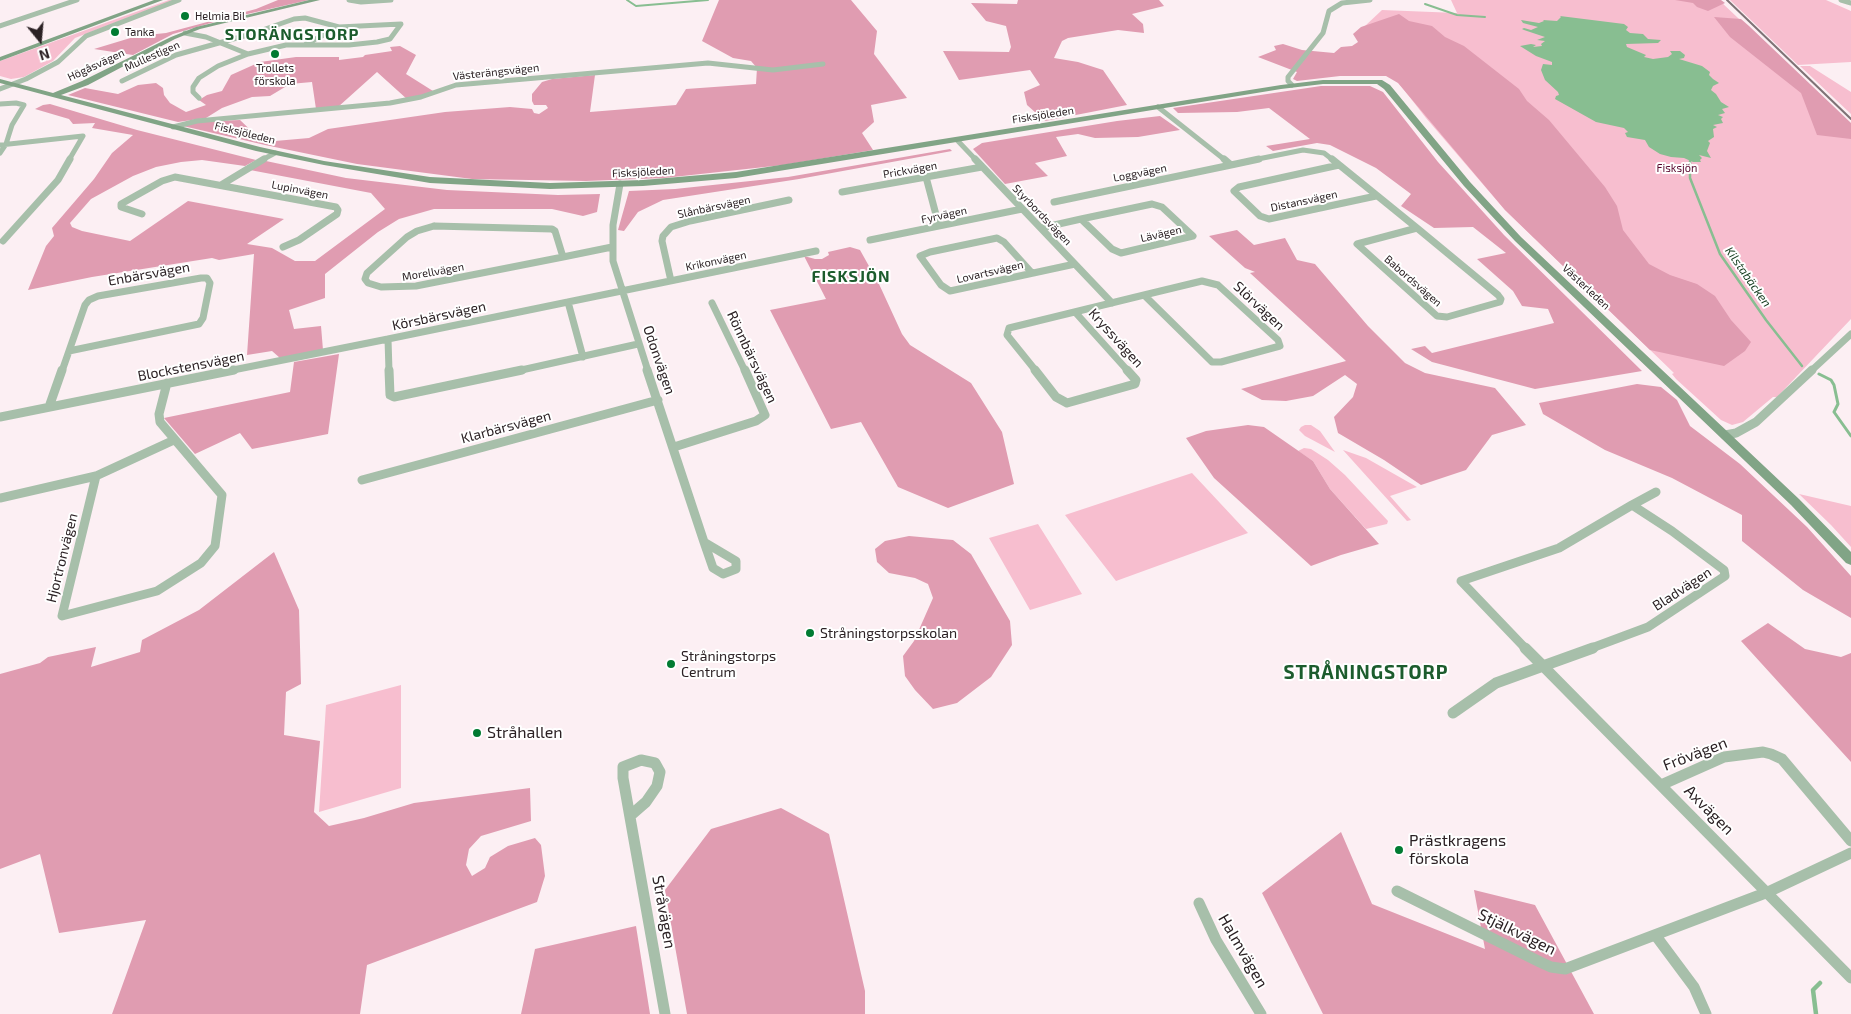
<!DOCTYPE html>
<meta charset="utf-8">
<style>
body{margin:0}
#map{position:relative;width:1851px;height:1014px;overflow:hidden;background:#fceff3;font-family:"Exo 2",sans-serif}
canvas{display:block}
.north{position:absolute;left:15px;top:15px;width:50px;height:50px;-webkit-text-stroke:4px #fff;paint-order:stroke;rotate:163deg;font-size:14px;font-weight:700;line-height:20px;text-align:center;color:#2b2124}
.north::after{content:'';display:block;margin:auto;width:18px;height:22px;background:#2b2124;clip-path:polygon(50% 0,100% 100%,50% 72%,0 100%)}
</style>
<div id="map">
<canvas width="1851" height="1014"></canvas>
<div class="north">N</div>
</div>
<script>
const ctx = document.querySelector('canvas').getContext('2d');
ctx.lineJoin = 'round';
function paint(path, color) { ctx.fillStyle = color; ctx.fill(path, 'evenodd'); }
const toPath = rows => new Path2D(rows.map(r => 'M' + r).join(''));
function strokePath(path, color, width, dash) { ctx.strokeStyle = color; ctx.lineWidth = width; ctx.lineCap = dash ? 'butt' : 'round'; ctx.setLineDash(dash || []); ctx.stroke(path); }
function label(font, color, halo, rows, align = 'center') {
  ctx.font = font + ' "Exo 2",sans-serif'; ctx.lineWidth = 4; ctx.setLineDash([]); ctx.textBaseline = 'middle'; ctx.strokeStyle = halo; ctx.fillStyle = color; for (const [text, x, y, turn = 0] of rows) {
    ctx.save(); ctx.translate(x, y); ctx.rotate((+turn || 0) * Math.PI / 180); ctx.textAlign = isNaN(turn) ? turn : align; if (halo) ctx.strokeText(text, 0, 0); ctx.fillText(text, 0, 0); ctx.restore();
  }
}
const green = toPath([
 [169,0,174,0,75,38,53,61,24,77,11,79,0,76,0,61],
 [1451,0,1719,0,1851,125,1851,319,1777,397,1773,397,1743,422,1732,425,1721,420,1676,379,1672,374,1674,373,1505,210,1426,118,1390,72,1365,26,1382,10,1457,13],
 [1730,0,1826,0,1851,11,1851,62,1798,65],
 [1800,66,1810,66,1851,92,1851,114],
 [1305,425,1311,425,1320,431,1335,452,1305,436,1299,430,1301,427],
 [1304,448,1311,449,1328,460,1345,475,1388,521,1387,524,1366,529,1330,489,1313,461,1298,451],
 [1343,450,1366,458,1417,487,1390,496,1411,520,1407,521],
 [1192,473,1248,533,1116,581,1065,515],
 [1799,494,1851,506,1851,547,1831,525],
 [1038,524,1082,594,1030,610,989,538],
 [401,685,401,788,319,812,326,705]
]);
const forest = toPath([
 [278,0,309,0,221,20,173,34,133,55,94,49,137,36,166,33,256,9],
 [719,0,851,0,877,31,874,54,907,98,871,105,874,122,862,133,873,150,783,165,664,178,586,181,472,179,357,164,265,145,183,126,192,122,240,120,261,140,275,141,309,138,328,129,445,112,510,107,532,109,534,113,539,114,548,108,546,105,534,105,532,101,532,94,542,82,552,79,595,75,590,112,676,105,686,89,756,84,757,68,751,61,733,58,702,41],
 [1018,0,1159,0,1164,6,1132,14,1143,24,1144,33,1118,30,1068,38,1062,41,1054,58,1078,62,1103,70,1127,105,1045,121,1027,105,1024,92,1040,85,1030,70,959,80,943,51,1009,52,1011,47,1006,26,986,21,971,3,1017,4],
 [1675,0,1721,0,1725,3,1708,11,1697,7,1693,3],
 [1399,14,1409,21,1432,26,1445,37,1464,46,1519,89,1527,101,1549,120,1605,187,1617,206,1623,230,1649,264,1670,275,1697,284,1715,296,1731,320,1751,342,1745,351,1724,366,1650,350,1505,210,1398,83,1386,76,1340,76,1297,81,1293,79,1297,72,1258,57,1276,50,1274,46,1283,44,1302,50,1334,53,1341,47,1352,46,1358,42,1353,34,1361,27],
 [1714,17,1741,19,1749,26,1851,123,1851,139,1817,135,1801,93,1730,37],
 [400,46,416,55,406,74,433,91,408,100,377,72,338,107,316,109,312,82,290,84,270,96,252,97,222,108,206,118,178,122,68,95,85,88,118,94,138,85,156,83,163,88,164,95,170,103,186,112,206,105,199,100,207,95,222,91,231,75,260,62,296,57,339,57,339,60,363,57,365,55,392,51,390,47],
 [1321,86,1370,86,1383,92,1438,162,1504,235,1642,371,1535,389,1432,362,1411,349,1425,346,1432,353,1554,323,1548,309,1522,306,1513,291,1477,259,1506,253,1473,227,1434,228,1401,206,1411,194,1376,168,1330,145,1317,143,1273,151,1266,146,1310,139,1269,108,1237,112,1178,113,1173,108],
 [50,104,137,130,256,160,245,166,202,160,181,162,156,167,133,176,91,199,70,223,72,227,82,231,130,241,188,201,284,219,247,244,272,248,295,261,315,261,385,209,371,193,250,170,266,161,346,178,447,190,558,195,600,194,597,212,583,216,552,209,434,209,399,219,378,232,325,274,325,298,289,310,294,329,321,326,323,350,280,358,272,351,247,355,254,254,219,260,212,258,92,277,28,290,46,246,54,236,52,228,94,179,112,153,133,135,92,128,95,123,73,124,69,119,35,109,43,105],
 [1160,116,1180,130,1138,137,1095,138,1078,134,1056,137,1067,156,1035,163,1048,176,1005,184,973,149,982,143,1117,121],
 [950,149,952,151,799,179,663,200,638,212,624,231,618,230,629,191,675,189,788,177],
 [1237,230,1254,245,1285,238,1297,260,1315,264,1368,326,1405,363,1425,373,1495,388,1526,425,1492,435,1466,470,1421,485,1384,460,1338,433,1334,417,1353,397,1357,384,1345,375,1313,396,1286,401,1262,400,1241,389,1346,361,1250,273,1255,272,1245,268,1209,236],
 [850,247,860,250,879,284,902,334,910,345,971,383,1002,432,1014,484,948,508,898,487,861,422,831,429,770,310,826,299,804,256,815,259,822,259,829,255,828,252],
 [339,354,328,434,252,449,240,433,195,454,164,418,290,392,294,362],
 [1637,384,1661,387,1677,400,1690,426,1740,464,1807,527,1851,576,1851,618,1803,590,1742,541,1742,515,1672,478,1605,450,1543,414,1539,403],
 [1248,425,1264,427,1313,461,1330,489,1379,544,1341,555,1311,566,1214,478,1186,438,1206,431],
 [909,536,953,540,971,554,1010,621,1012,645,991,677,957,703,933,709,915,690,905,676,903,656,914,641,933,598,928,584,915,578,889,573,877,562,875,549,885,541],
 [274,552,299,610,301,684,286,692,284,735,320,741,314,812,329,826,364,818,414,803,530,788,531,821,481,836,469,849,466,865,472,876,485,868,490,857,508,846,535,838,541,845,545,876,537,902,367,965,360,1014,112,1014,146,920,59,933,40,854,0,869,0,674,40,663,48,657,96,647,91,667,140,652,142,640,199,610],
 [1768,623,1805,649,1841,657,1851,653,1851,762,1741,641],
 [781,808,829,834,865,991,865,1014,687,1014,665,890,711,829],
 [1341,832,1372,904,1485,949,1474,890,1535,905,1594,1014,1323,1014,1262,893],
 [636,926,650,1014,521,1014,535,949]
]);
const water = toPath([
 [1560,16,1624,24,1628,27,1626,30,1630,33,1643,34,1648,39,1661,40,1658,43,1626,44,1627,47,1646,55,1644,57,1653,59,1668,57,1672,54,1670,51,1680,51,1685,55,1684,58,1679,59,1702,66,1710,72,1709,75,1713,79,1719,83,1713,86,1711,90,1716,94,1721,102,1729,107,1722,109,1725,113,1718,115,1723,117,1721,119,1723,123,1713,125,1717,127,1713,129,1714,137,1708,141,1710,143,1707,151,1711,158,1699,155,1702,158,1700,160,1701,162,1693,162,1684,158,1671,157,1660,154,1649,147,1645,140,1627,137,1625,133,1628,132,1624,128,1596,122,1555,99,1556,96,1559,95,1558,92,1545,80,1541,70,1543,64,1552,65,1552,62,1536,56,1520,46,1531,44,1536,45,1533,47,1542,46,1541,44,1545,41,1537,40,1545,37,1524,30,1522,29,1524,28,1531,30,1538,27,1523,23,1521,20,1539,23,1544,21,1543,20,1557,21,1561,17]
]);
const streamFar3 = toPath([
 [627,0,636,6,708,0],
 [1425,4,1457,15,1485,17]
]);
const streamFar2 = toPath([
 [1690,161,1690,178,1720,254,1766,320,1802,366]
]);
const streamFar1 = toPath([
 [1819,374,1831,380,1834,385,1838,404,1834,412,1851,436]
]);
const stream = toPath([
 [1816,1014,1813,990,1820,983]
]);
const streetFar3 = toPath([
 [349,0,361,2,391,0],
 [1841,0,1851,3],
 [0,26,77,0],
 [185,33,206,37,248,54],
 [306,44,339,27],
 [122,81,176,55,251,34,294,19,305,18,339,27,401,24,390,39,377,42,349,45,286,45,248,54,218,66,199,78,193,87,193,92,199,98],
 [1292,85,1288,81,1288,77,1323,33,1329,11,1342,3,1370,0],
 [0,89,26,79,58,62,86,36,179,0],
 [0,104,16,103,24,105,12,125,6,144,0,153],
 [1158,107,1225,160],
 [173,127,197,121,390,103,421,97,456,85,708,63,773,70,823,64],
 [957,140,976,160],
 [0,145,83,136],
 [69,160,83,136],
 [262,160,275,153],
 [1253,160,1303,150,1324,153,1333,160]
]);
const streetFar2 = toPath([
 [975,159,1112,303],
 [1224,159,1231,165,1259,159],
 [1332,159,1417,228],
 [1339,165,1239,187,1234,191,1260,216,1269,219,1376,196],
 [926,177,939,226],
 [620,184,613,225,613,261,648,371],
 [221,185,264,159],
 [842,192,982,167],
 [1054,202,1231,165],
 [1152,204,1162,207,1193,236,1121,253,1112,249,1081,219,1152,204],
 [142,214,121,207,121,204,162,181,175,177,336,207,338,210,337,214,299,240,283,247],
 [434,226,552,229,555,231,563,257,416,286,381,287,368,283,365,279,367,273,407,237,417,231,434,226],
 [1041,228,1081,219],
 [1417,228,1498,295,1501,299,1500,302,1447,317,1437,316,1357,244,1417,228],
 [870,240,1022,209],
 [3,241,58,180,70,159],
 [563,257,612,247],
 [1032,273,1004,242,997,238,930,252,920,256,941,285,950,291,1075,264],
 [201,278,207,278,210,283,203,318,199,324,69,351,85,305,89,300,98,296,201,278],
 [671,281,662,241,663,236,671,227,690,221,789,200],
 [1202,281,1218,285,1278,340,1280,346,1221,362,1212,362,1144,295,1202,281],
 [568,302,583,357],
 [712,303,745,371],
 [1075,312,1128,371],
 [62,371,69,351],
 [228,371,388,339],
 [389,371,388,339,816,251],
 [517,371,638,344],
 [1036,371,1007,335,1009,328,1144,295],
 [1811,371,1851,334]
]);
const streetFar1 = toPath([
 [389,370,390,395,394,397,522,370],
 [647,370,704,542],
 [1035,370,1056,397,1067,403,1135,384,1136,380,1127,370],
 [49,407,62,370],
 [0,417,234,370],
 [1725,435,1736,433,1756,422,1812,370],
 [674,447,756,421,765,415,745,370],
 [96,476,62,616,157,591,201,563,215,546,222,495,160,422,159,414,167,383],
 [362,480,658,400],
 [0,498,96,476,174,440],
 [1632,505,1656,492],
 [704,542,736,561,736,569,723,574,713,568,704,542],
 [1526,649,1461,581,1559,548,1632,505,1672,531,1724,570,1725,576,1648,627,1589,649]
]);
const street = toPath([
 [1525,648,1543,666],
 [1543,666,1851,978],
 [1543,666,1593,648],
 [1453,713,1496,683,1543,666],
 [1661,785,1724,757,1763,752,1771,754,1782,759,1851,841],
 [631,815,646,802,657,786,660,772,655,763,641,760,623,767,623,778,665,1014],
 [1397,891,1540,962,1551,967,1565,969,1768,892,1851,853],
 [1199,903,1216,940,1261,1014],
 [1656,936,1694,987,1706,1014]
]);
const secondary = toPath([
 [154,0,163,0,0,61,0,57,154,0],
 [309,0,320,0,200,29,175,39,88,85,61,95,260,147,324,161,430,177,550,183,643,180,736,172,1281,85,1323,80,1382,80,1390,85,1470,182,1521,237,1799,499,1851,552,1851,565,1846,563,1791,505,1515,241,1464,186,1384,89,1377,84,1323,84,1281,89,736,178,643,186,550,189,430,183,324,165,256,151,0,83,0,79,53,93,82,81,171,37,196,27,309,0]
]);
const rail = toPath([
 [1727,0,1851,119]
]);
const markers = [
 [185,16,5,"#017b32"],
 [115,32,5,"#017b32"],
 [275,54,5,"#017b32"],
 [810,633,5,"#017b32"],
 [671,664,5,"#017b32"],
 [477,733,5,"#017b32"],
 [1399,850,5,"#017b32"]
];
const farPoinames = [
 ["Helmia Bil",195,16],
 ["Tanka",125,32],
 ["Trollets",275,68,"center"],
 ["förskola",275,81,"center"]
];
const farStreetnames = [
 ["Mullestigen",152,56,-24],
 ["Högåsvägen",96,65,-25],
 ["Västerängsvägen",496,72,-6],
 ["Fisksjöleden",1043,115,-9],
 ["Fisksjöleden",245,133,14],
 ["Prickvägen",910,170,-10],
 ["Fisksjöleden",643,172,-3],
 ["Loggvägen",1140,173,-11],
 ["Lupinvägen",300,190,11],
 ["Distansvägen",1304,201,-12],
 ["Slånbärsvägen",714,207,-12],
 ["Fyrvägen",944,215,-12],
 ["Styrbordsvägen",1042,215,46],
 ["Lävägen",1161,234,-13],
 ["Krikonvägen",716,261,-12],
 ["Morellvägen",433,272,-10],
 ["Lovartsvägen",990,272,-13],
 ["Babordsvägen",1413,281,41],
 ["Västerleden",1586,287,43]
];
const farParknames = [
 ["Fisksjön",1677,168]
];
const farWaternames = [
 ["Kilstabäcken",1748,277,55]
];
const streetNames = [
 ["Enbärsvägen",149,274,-10],
 ["Slörvägen",1259,306,43],
 ["Körsbärsvägen",439,316,-12],
 ["Kryssvägen",1116,338,48],
 ["Rönnbärsvägen",752,357,65],
 ["Odonvägen",659,360,71],
 ["Blockstensvägen",191,366,-11],
 ["Klarbärsvägen",506,427,-15],
 ["Hjortronvägen",62,558,-76],
 ["Bladvägen",1682,589,-33]
];
const poiNames = [
 ["Stråningstorpsskolan",820,633],
 ["Stråningstorps",681,656],
 ["Centrum",681,672]
];
const farDistrictnames = [
 ["STORÄNGSTORP",292,35],
 ["FISKSJÖN",851,277]
];
const nearPoinames = [
 ["Stråhallen",487,733],
 ["Prästkragens",1409,841],
 ["förskola",1409,859]
];
const nearStreetnames = [
 ["Frövägen",1695,754,-21],
 ["Axvägen",1709,810,45],
 ["Stråvägen",664,912,80],
 ["Stjälkvägen",1517,932,26],
 ["Halmvägen",1243,951,60]
];
const districtNames = [
 ["STRÅNINGSTORP",1366,673]
];
paint(green, '#f7becf');
paint(forest, '#e09cb1');
paint(water, '#88be91');
strokePath(streamFar3, '#88be91', 2);
strokePath(streamFar2, '#88be91', 2.5);
strokePath(streamFar1, '#88be91', 3);
strokePath(stream, '#88be91', 4.5);
strokePath(streetFar3, '#a7bfaa', 5);
strokePath(streetFar2, '#a7bfaa', 7);
strokePath(streetFar1, '#a7bfaa', 9);
strokePath(street, '#a7bfaa', 11);
paint(secondary, '#81a486');
strokePath(rail, '#7e7376', 2);
for (const [x, y, r, color] of markers) { const dot = new Path2D(); dot.arc(x, y, r, 0, 2 * Math.PI); ctx.fillStyle = color; ctx.fill(dot); strokePath(dot, '#fff', 2); }
label('11px', '#2b2124', '#fff', farPoinames, 'left');
label('11px', '#2b2124', '#fff', farStreetnames);
label('11px', '#58062d', '#fff', farParknames);
label('italic 12px', '#10381a', '#fff', farWaternames);
label('14px', '#2b2124', '#fff', streetNames);
label('14px', '#2b2124', '#fff', poiNames, 'left');
ctx.letterSpacing = '1px';
label('bold 16px', '#1c5c2d', '#fff', farDistrictnames);
ctx.letterSpacing = '0px';
label('16px', '#2b2124', '#fff', nearPoinames, 'left');
label('16px', '#2b2124', '#fff', nearStreetnames);
ctx.letterSpacing = '1px';
label('bold 19px', '#1c5c2d', '#fff', districtNames);
ctx.letterSpacing = '0px';
</script>
